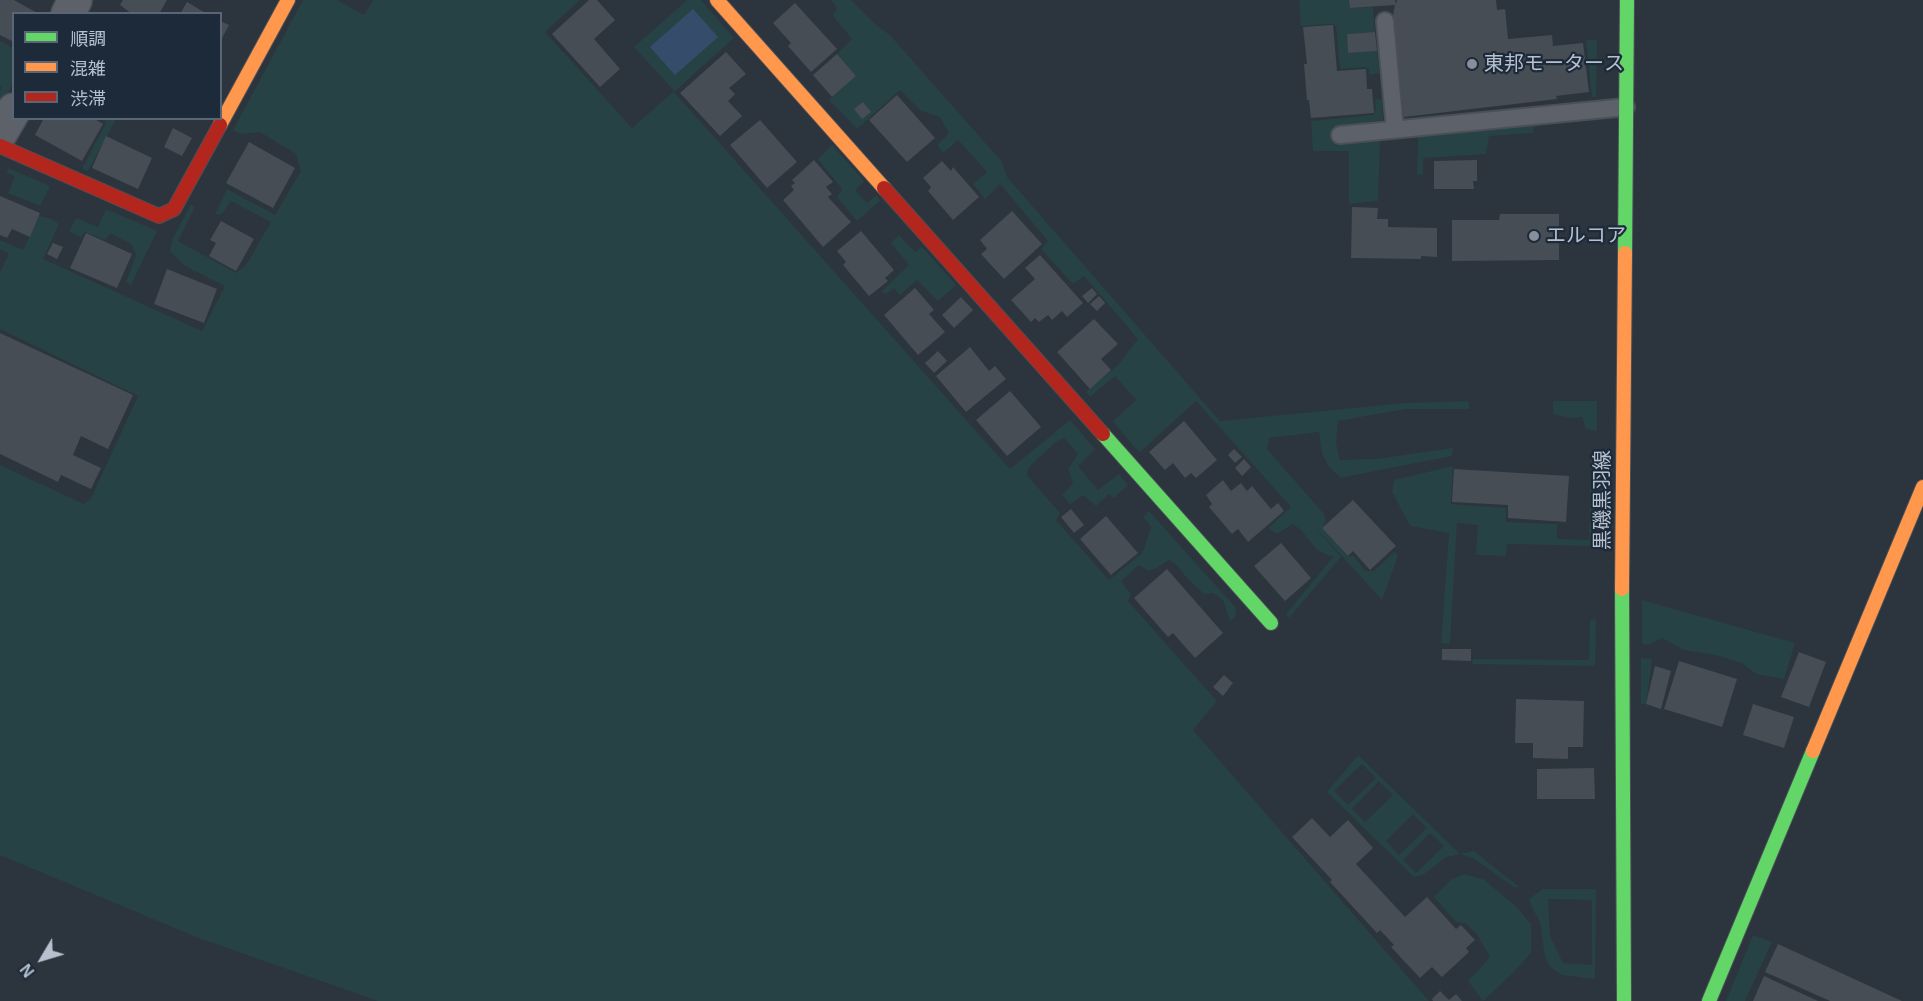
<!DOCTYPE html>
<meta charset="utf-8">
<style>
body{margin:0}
#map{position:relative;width:1923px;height:1001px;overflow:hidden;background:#2c343d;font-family:Arial,"Noto Sans JP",sans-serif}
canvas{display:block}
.legend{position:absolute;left:12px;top:12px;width:210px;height:108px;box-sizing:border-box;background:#1d2a3a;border:2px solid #5a6675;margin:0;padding:8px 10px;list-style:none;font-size:18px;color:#b6c0ce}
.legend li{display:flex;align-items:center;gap:12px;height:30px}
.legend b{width:30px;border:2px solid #5a6675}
.north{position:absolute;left:12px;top:929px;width:60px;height:60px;-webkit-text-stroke:4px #1d2a3a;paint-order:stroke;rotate:232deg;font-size:16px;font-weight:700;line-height:24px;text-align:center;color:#b6c0ce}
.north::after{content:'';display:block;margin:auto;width:21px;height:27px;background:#b6c0ce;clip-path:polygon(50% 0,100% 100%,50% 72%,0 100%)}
</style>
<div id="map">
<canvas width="1923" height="1001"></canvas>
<ul class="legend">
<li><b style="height:8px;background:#63d668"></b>順調</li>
<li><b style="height:8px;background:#ff974d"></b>混雑</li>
<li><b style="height:8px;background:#b3261e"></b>渋滞</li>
</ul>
<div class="north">N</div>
</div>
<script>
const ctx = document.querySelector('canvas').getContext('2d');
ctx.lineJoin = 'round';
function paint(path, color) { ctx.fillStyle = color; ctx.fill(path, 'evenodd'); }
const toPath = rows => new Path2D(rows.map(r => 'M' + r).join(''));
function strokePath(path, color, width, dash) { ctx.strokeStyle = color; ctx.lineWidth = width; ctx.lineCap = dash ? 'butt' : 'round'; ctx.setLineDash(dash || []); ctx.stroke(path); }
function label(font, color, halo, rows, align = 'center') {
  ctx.font = font + ' Arial,"Noto Sans JP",sans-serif'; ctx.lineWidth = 4.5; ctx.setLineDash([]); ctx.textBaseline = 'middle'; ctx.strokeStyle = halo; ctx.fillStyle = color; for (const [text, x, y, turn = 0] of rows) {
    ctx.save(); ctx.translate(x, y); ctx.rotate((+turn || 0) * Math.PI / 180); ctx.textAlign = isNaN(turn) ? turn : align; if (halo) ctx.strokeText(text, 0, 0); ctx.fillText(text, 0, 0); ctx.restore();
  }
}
const green = toPath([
 [303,0,337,0,364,15,373,0,580,0,545,32,632,128,674,91,634,47,687,0,701,0,734,38,674,92,1010,469,1070,420,1095,449,1078,466,1098,490,1119,474,1128,485,1114,498,1109,494,1096,506,1083,495,1070,504,1062,495,1073,483,1068,469,1078,454,1064,438,1056,442,1029,467,1027,475,1060,513,1056,520,1109,580,1143,552,1151,527,1143,517,1149,511,1236,608,1235,617,1230,621,1223,600,1213,593,1204,594,1185,576,1177,565,1169,560,1157,568,1148,571,1139,565,1121,581,1131,595,1128,601,1217,701,1193,730,1429,1001,378,1001,196,937,0,855,0,465,84,504,91,498,138,396,0,329,0,272,9,254,0,249,0,240,23,250,39,216,52,219,59,224,43,259,202,331,225,286,185,266,170,251,173,238,191,204,195,207,178,241,236,273,246,265,271,222,231,201,221,215,215,214,227,189,275,215,301,171,296,154,260,132,241,134,233,130],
 [831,0,851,0,874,23,890,35,1002,162,1007,177,1220,421,1405,403,1468,401,1470,409,1406,409,1338,421,1336,443,1340,460,1376,459,1453,448,1452,456,1370,472,1341,478,1328,466,1322,453,1319,432,1269,438,1267,449,1324,514,1326,520,1322,528,1348,556,1350,557,1353,555,1365,571,1374,571,1394,552,1398,556,1382,600,1306,517,1341,557,1289,618,1286,614,1334,556,1327,555,1317,550,1301,530,1293,524,1277,534,1268,528,1291,507,1196,401,1140,452,1134,447,1113,421,1136,400,1115,376,1090,397,1086,392,1118,365,1138,339,1084,276,1073,284,1041,249,1048,241,1000,184,985,199,973,184,987,172,958,140,943,153,937,145,949,133,940,117,921,111,900,90,857,129,829,100,856,76,837,54,852,39,833,16,837,8],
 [1299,0,1349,0,1350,8,1373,7,1375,32,1347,34,1348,53,1377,51,1379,73,1369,75,1369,69,1365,67,1340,69,1336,26,1332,24,1301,26],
 [1586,40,1597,40,1596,97,1592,97],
 [0,41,13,48,14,81,0,109,0,92,2,86,0,85],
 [1375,98,1382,100,1383,120,1333,127,1334,142,1380,139,1378,201,1349,204,1349,151,1313,151,1311,121,1373,115,1376,109],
 [104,119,116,119,88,171,82,169,106,123],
 [1535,126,1533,133,1489,136,1486,154,1423,158,1423,174,1417,175,1418,137],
 [832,145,864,181,855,190,867,203,877,195,880,201,857,221,837,197,842,189,818,159],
 [8,168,50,186,40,206,8,193,15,176,7,173],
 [106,209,157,231,131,285,126,282,136,255,132,245,111,233,105,240,85,232,82,237,69,232,76,218,98,227],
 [899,235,915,252,922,247,956,285,938,301,917,280,900,295,894,288,886,294,881,292,909,265,891,243],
 [1553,401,1597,401,1597,431,1586,429,1582,417,1569,418,1553,414],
 [1597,455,1596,546,1507,544,1506,556,1476,555,1478,525,1457,523,1450,644,1441,643,1449,533,1410,526,1392,492,1394,480,1453,466,1451,504,1506,508,1506,522,1557,524,1557,539,1589,540,1591,456],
 [1642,600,1795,643,1784,679,1756,674,1742,663,1716,655,1684,650,1662,638,1649,645,1642,644],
 [1596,619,1595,666,1472,664,1473,659,1589,660,1590,620],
 [1641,658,1652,659,1646,704,1641,704],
 [1358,755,1460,854,1474,851,1519,887,1514,887,1473,858,1460,854,1446,857,1423,875,1414,877,1327,792],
 [1362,764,1376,778,1348,805,1334,791],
 [1379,781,1393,795,1365,822,1352,809],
 [1413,814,1427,828,1399,855,1386,841],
 [1430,833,1444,846,1416,873,1403,860],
 [1464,874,1483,879,1517,907,1531,924,1531,953,1514,972,1483,1001,1468,981,1490,957,1476,933,1465,923,1456,922,1434,897,1452,879],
 [1543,889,1596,889,1595,979,1562,975,1550,967,1545,957,1540,922,1532,908,1529,899],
 [1548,899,1592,900,1592,965,1563,963,1550,936],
 [1753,935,1772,942,1745,1001,1726,1001]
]);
const water = toPath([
 [693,9,718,37,675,75,650,47]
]);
const building = toPath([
 [0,0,14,0,39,14,14,14,14,42,0,35],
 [123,0,167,0,159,14,132,14,120,5],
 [589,0,597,0,615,20,594,39,620,69,600,87,552,34],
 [1349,0,1395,0,1396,4,1397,0,1496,0,1497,10,1505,9,1508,39,1552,35,1553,46,1583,43,1589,92,1556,96,1557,99,1404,117,1393,15,1395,5,1350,8],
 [187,2,207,14,180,14],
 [795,3,837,49,811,72,788,46,791,43,773,23],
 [220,21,229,25,220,42],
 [1333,25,1337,71,1366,69,1367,89,1372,89,1374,113,1311,118,1309,100,1307,100,1304,64,1307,64,1303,27],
 [1375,32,1377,51,1348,53,1347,34],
 [726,52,746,74,729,88,735,94,728,101,742,116,720,136,680,93],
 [837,54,856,76,832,97,813,75],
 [897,95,935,138,907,162,869,120],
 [863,102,871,112,862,119,854,109],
 [44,118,93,118,103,124,82,161,35,135],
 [760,120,797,162,767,188,730,145],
 [173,128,192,138,182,156,164,147],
 [106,136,152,158,138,189,92,168],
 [249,142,295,168,273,208,226,183],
 [814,160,833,182,826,187,832,194,828,197,851,222,823,247,783,200,794,190,791,186,795,183,792,180],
 [1477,160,1477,181,1473,181,1474,189,1434,189,1434,161],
 [942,161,951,171,953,167,979,197,953,220,928,191,931,187,923,178],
 [0,196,40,213,30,237,12,229,7,238,0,235],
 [1352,207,1378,208,1377,219,1388,219,1388,227,1437,228,1437,257,1421,256,1421,259,1351,258],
 [1012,211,1042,244,1004,279,981,254,987,249,980,240],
 [1500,214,1559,214,1559,260,1452,261,1452,220,1499,220],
 [221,221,254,239,236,271,209,256,216,243,210,240],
 [861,231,894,270,885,278,888,281,869,296,843,265,846,262,837,251],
 [86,233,132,254,117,288,70,268],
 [53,243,63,247,57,259,47,254],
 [1040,255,1083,303,1067,317,1062,311,1052,320,1048,315,1039,322,1035,318,1031,322,1011,300,1035,279,1025,268],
 [167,269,217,289,204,323,154,304],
 [915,288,934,310,929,314,945,332,918,355,884,315],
 [1092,288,1097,294,1088,303,1082,296],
 [1099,296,1105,303,1097,311,1090,304],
 [961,297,973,310,954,328,942,315],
 [1094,319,1118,344,1101,359,1111,370,1090,389,1057,352],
 [0,333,133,395,108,449,81,436,73,455,101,468,91,489,61,475,58,482,0,454],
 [970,347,989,371,995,366,1006,379,966,412,936,376],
 [938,351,947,361,934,373,925,363],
 [1010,391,1041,427,1007,456,976,420],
 [1184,421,1217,460,1196,478,1191,473,1185,478,1173,463,1165,470,1149,452],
 [1234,449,1242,457,1235,463,1228,455],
 [1244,459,1251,467,1242,476,1235,468],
 [1454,469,1569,476,1566,522,1508,518,1508,505,1452,502],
 [1223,480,1231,491,1241,483,1247,491,1252,486,1271,509,1278,503,1284,511,1248,542,1238,529,1232,534,1209,507,1212,504,1206,495],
 [1353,500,1396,546,1370,570,1353,551,1348,556,1322,528],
 [1071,509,1084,525,1074,533,1061,517],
 [1106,516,1138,553,1111,575,1080,539],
 [1281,543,1311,578,1285,601,1254,566],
 [1167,569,1223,633,1195,658,1173,633,1168,637,1134,598],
 [1442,649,1471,649,1471,661,1442,660],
 [1799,652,1826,662,1809,707,1781,697],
 [1679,661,1737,679,1722,727,1664,709],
 [1655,666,1671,671,1661,709,1646,704],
 [1224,675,1233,683,1223,696,1213,687],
 [1516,699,1584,701,1583,747,1568,747,1568,759,1533,758,1533,743,1515,743],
 [1753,704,1794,717,1784,748,1743,735],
 [1594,768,1595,799,1537,799,1537,769],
 [1312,818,1330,837,1348,820,1373,848,1356,864,1405,917,1427,897,1456,929,1461,925,1475,940,1466,948,1469,952,1442,977,1432,967,1420,978,1391,947,1394,945,1380,930,1377,933,1330,882,1332,880,1292,837],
 [1778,944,1902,1001,1830,1001,1765,972],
 [1764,976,1818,1001,1753,1001],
 [1440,991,1449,1000,1456,994,1462,1001,1433,1001,1432,999]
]);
const lane = toPath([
 [1385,21,1395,129],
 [1340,135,1626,107]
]);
const street = toPath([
 [68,14,75,0],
 [0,134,14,110]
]);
const fast = toPath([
 [1625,253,1627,0],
 [1103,434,1271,623],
 [1622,589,1624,1001],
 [1709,1001,1813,751]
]);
const slow = toPath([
 [717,0,884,188],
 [220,125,288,0],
 [1622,589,1625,253],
 [1813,751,1923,487]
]);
const jam = toPath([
 [0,146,159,216,174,209,220,125],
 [884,188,1103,434]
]);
const markers = [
 [1472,64,6,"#868f9b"],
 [1534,236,6,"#868f9b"]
];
const poiNames = [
 ["東邦モータース",1484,64],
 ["エルコア",1546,236]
];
const streetNames = [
 ["黒磯黒羽線",1603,500,-90]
];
paint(green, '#274245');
paint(water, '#354d6a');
paint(building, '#464d55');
strokePath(lane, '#4b5057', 20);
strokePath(street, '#4b5057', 36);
strokePath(fast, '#4b5057', 16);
strokePath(slow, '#4b5057', 16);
strokePath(jam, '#4b5057', 16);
strokePath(lane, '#5d626a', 16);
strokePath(street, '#5d626a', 33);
strokePath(fast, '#63d668', 14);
strokePath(slow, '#ff974d', 14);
strokePath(jam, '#b3261e', 14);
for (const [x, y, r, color] of markers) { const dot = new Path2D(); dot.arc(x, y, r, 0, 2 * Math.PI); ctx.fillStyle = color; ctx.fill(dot); strokePath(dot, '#1d2a3a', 2); }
label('20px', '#b6c0ce', '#1d2a3a', poiNames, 'left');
label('20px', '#b6c0ce', '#1d2a3a', streetNames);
</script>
